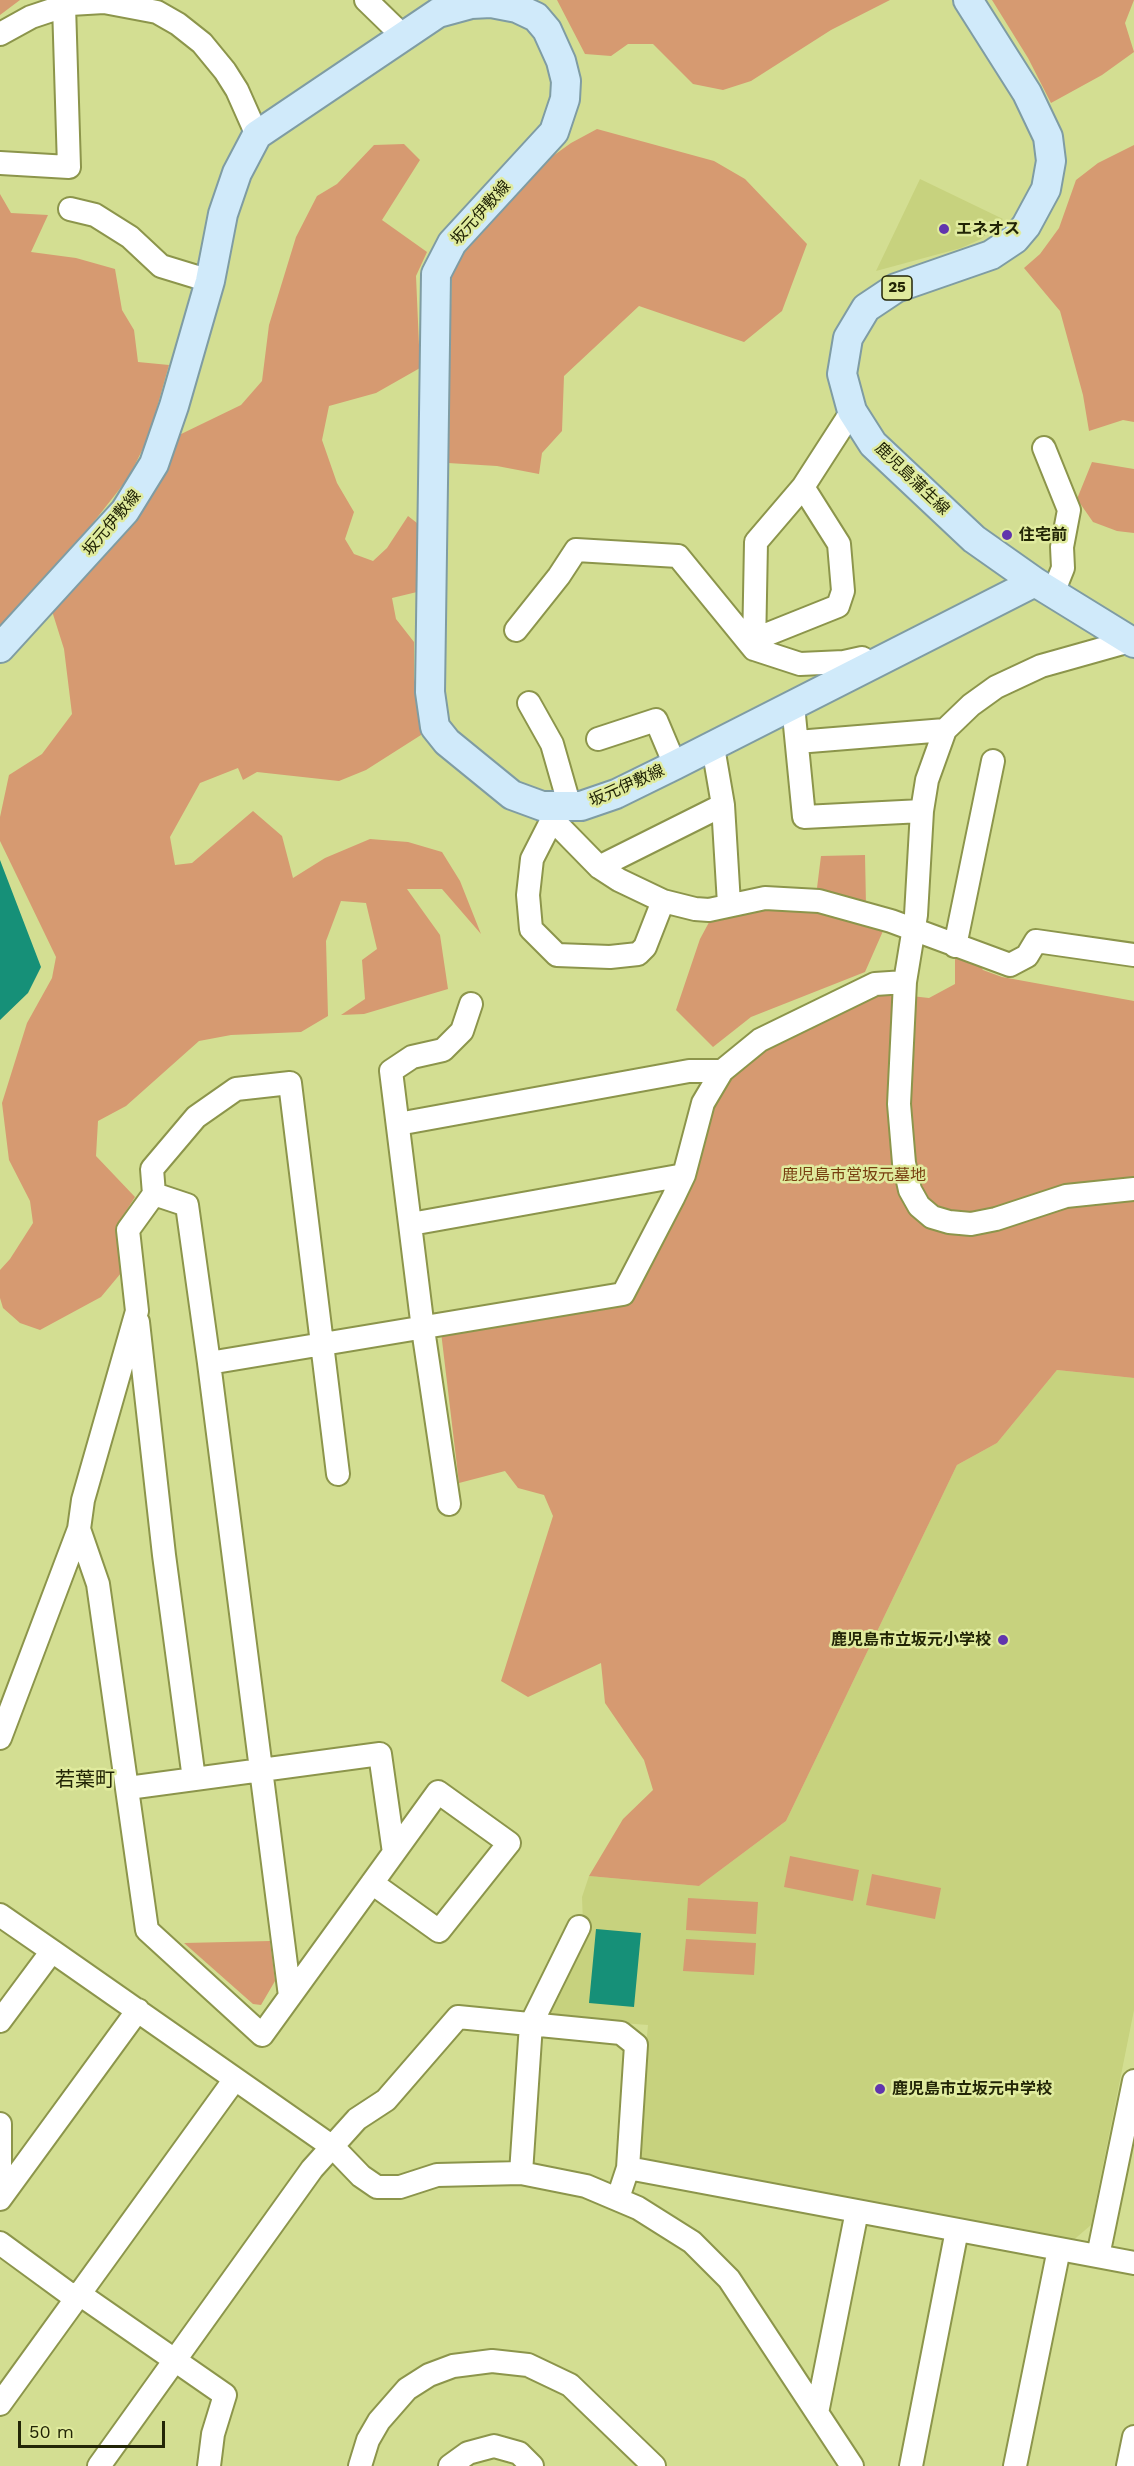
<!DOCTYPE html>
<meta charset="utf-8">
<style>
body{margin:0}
#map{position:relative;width:1134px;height:2466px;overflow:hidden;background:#d3de92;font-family:"Work Sans",sans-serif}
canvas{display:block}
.scale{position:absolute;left:18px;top:2421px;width:147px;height:27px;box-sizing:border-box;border:3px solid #222506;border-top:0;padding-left:8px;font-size:18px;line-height:21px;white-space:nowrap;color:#222506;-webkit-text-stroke:4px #e0eb9e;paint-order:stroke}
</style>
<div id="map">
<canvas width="1134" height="2466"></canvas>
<div class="scale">50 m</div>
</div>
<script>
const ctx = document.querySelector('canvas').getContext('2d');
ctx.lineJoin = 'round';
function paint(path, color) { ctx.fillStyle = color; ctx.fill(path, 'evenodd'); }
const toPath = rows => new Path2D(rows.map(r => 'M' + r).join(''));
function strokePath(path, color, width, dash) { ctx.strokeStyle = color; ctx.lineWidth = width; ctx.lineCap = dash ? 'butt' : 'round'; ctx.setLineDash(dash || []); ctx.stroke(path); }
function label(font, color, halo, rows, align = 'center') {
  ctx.font = font + ' "Work Sans","Noto Sans JP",sans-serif'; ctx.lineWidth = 5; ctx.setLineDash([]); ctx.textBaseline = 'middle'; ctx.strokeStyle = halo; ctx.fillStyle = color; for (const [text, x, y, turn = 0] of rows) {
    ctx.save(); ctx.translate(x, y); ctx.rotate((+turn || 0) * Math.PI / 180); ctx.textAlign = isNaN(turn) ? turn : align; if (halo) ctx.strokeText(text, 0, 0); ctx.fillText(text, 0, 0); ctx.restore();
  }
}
const built = toPath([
 [920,179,1003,219,981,239,961,248,876,271],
 [1057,1370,1134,1378,1134,2010,1091,2225,1070,2243,642,2160,636,2152,648,2025,546,2017,583,1924,582,1897,589,1876,699,1886,786,1821,957,1465,997,1443]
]);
const green = toPath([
 [0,0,20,0,0,15],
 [557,0,890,0,831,30,751,81,723,90,693,84,653,44,628,44,611,56,585,54],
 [992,0,1134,0,1125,23,1134,52,1102,75,1051,103,1028,58],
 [597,129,714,161,745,179,807,244,782,311,744,342,639,306,564,376,562,431,542,453,539,474,497,466,448,463,452,256,504,191,571,143],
 [404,144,420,160,382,220,427,252,416,276,420,368,376,393,329,406,322,440,337,483,354,512,345,539,354,554,373,561,387,548,408,516,417,523,417,592,392,598,396,619,414,642,414,678,425,726,421,735,366,770,339,781,257,772,243,780,238,768,200,783,170,837,175,865,192,863,253,811,282,836,293,878,325,858,370,839,408,842,442,852,460,881,481,934,442,889,407,889,440,935,448,989,364,1014,341,1015,365,999,362,960,377,949,366,903,341,901,326,941,328,1016,301,1032,231,1035,199,1041,126,1106,98,1121,96,1156,135,1197,119,1222,121,1273,101,1297,40,1330,20,1323,3,1308,0,1298,0,1270,10,1259,33,1223,30,1201,9,1160,2,1103,27,1023,52,978,56,957,0,841,0,817,9,775,42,754,72,714,64,649,52,611,117,542,154,490,177,436,241,405,262,381,269,325,296,237,317,196,337,184,374,145],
 [1134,145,1134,422,1123,420,1089,431,1083,395,1060,311,1024,268,1040,254,1059,228,1076,180,1098,163],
 [0,194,11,213,48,215,31,252,76,258,115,269,122,310,134,330,138,362,169,365,149,436,129,477,78,542,0,628],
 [1092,462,1134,469,1134,533,1117,531,1093,522,1077,499],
 [865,855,866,905,816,896,821,856],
 [813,905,879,921,883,931,865,972,751,1017,713,1047,676,1010,700,939,714,913],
 [955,956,978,963,983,970,1002,977,1134,1001,1134,1378,1057,1370,997,1443,957,1465,786,1821,699,1886,589,1876,623,1819,653,1790,644,1760,605,1703,601,1663,528,1697,501,1681,553,1516,544,1495,518,1488,505,1471,459,1483,441,1332,629,1301,708,1106,726,1081,751,1055,816,1021,884,993,929,998,955,984],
 [790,1856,859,1870,853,1901,784,1887],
 [872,1874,941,1888,935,1919,866,1905],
 [688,1898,758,1902,756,1934,686,1930],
 [686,1939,756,1943,754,1975,683,1971],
 [270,1941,275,1981,261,2005,253,2004,184,1943]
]);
const water = toPath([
 [0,860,41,967,28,993,0,1020],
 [596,1929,641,1933,634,2007,589,2003]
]);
const minor = toPath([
 [366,0,402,35],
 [0,34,31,17,70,4,104,2,157,12,178,24,202,43,225,71,237,90,257,135],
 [0,163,69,167,64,5],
 [70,209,95,215,130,237,161,266,210,281],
 [1044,448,1069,510,1062,547,1063,568,1053,593],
 [516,630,559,576,576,550,678,556,754,649,800,664,844,662,862,658,871,664],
 [753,640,838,606,843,591,839,544,803,487],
 [1130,641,1041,666,996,687,971,705,945,730,927,780,922,811,916,915,905,982,899,1104,904,1163,910,1190,919,1206,932,1217,949,1222,971,1224,996,1219,1066,1196,1134,1189],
 [754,649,756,542,803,487,852,411],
 [529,703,552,744,570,807],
 [793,705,804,817,922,811],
 [598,739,656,720,675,765],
 [797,742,945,730],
 [713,747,723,805,729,904],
 [558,808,532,859,528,895,531,929,557,955,610,957,638,954,645,947,663,901],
 [552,819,599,867,619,880,663,901,695,909,709,910,765,898,819,901,891,921,1010,965,1027,956,1036,941,1134,955],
 [599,867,723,805],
 [955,946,993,761],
 [398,1124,689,1071,722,1071],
 [154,1194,187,1205,209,1363],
 [411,1224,684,1175],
 [138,1322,164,1555,194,1779],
 [449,1504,423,1329,391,1071,412,1057,443,1050,462,1031,471,1004],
 [79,1529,98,1584,147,1930,262,2035,438,1792,509,1843,439,1931,372,1883],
 [0,1738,79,1529,83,1500,137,1311,128,1230,154,1194,152,1169,196,1117,236,1089,290,1083,338,1474],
 [128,1788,380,1754,394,1853],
 [0,1915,52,1951],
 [290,1996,209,1363,623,1294,673,1198,684,1175,703,1103,722,1071,760,1040,875,984,905,982],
 [0,2021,52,1951,334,2148,361,2176,377,2187,400,2187,437,2175,521,2173,586,2186,638,2208,692,2242,729,2279,852,2466],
 [0,2124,0,2172],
 [628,2168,1134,2263],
 [521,2173,531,2024,579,1927],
 [0,2199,138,2010],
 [0,2243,75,2298],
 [1098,2256,1134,2081],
 [78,2293,225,2395,213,2434,209,2466],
 [0,2404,235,2079],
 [817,2413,857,2211],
 [99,2466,312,2169,357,2119,386,2100,458,2017,621,2033,636,2045,628,2168,618,2198],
 [360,2466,368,2440,379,2421,407,2389,429,2375,453,2366,492,2361,528,2365,570,2385,654,2466],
 [450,2466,468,2453,494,2446,519,2453,532,2466],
 [911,2466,957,2230],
 [1015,2466,1059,2249],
 [1128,2466,1134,2437]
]);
const major = toPath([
 [968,0,1027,93,1048,137,1051,161,1046,189,1026,226,1015,239,991,255,896,288,866,308,848,338,842,374,852,411,873,444,974,539,1035,582,1134,643],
 [0,648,125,511,154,464,174,406,210,281,223,214,237,173,257,135,438,13,471,4,491,3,517,8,536,17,547,30,561,61,566,81,565,99,554,132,452,243,436,274,430,692,435,727,447,742,512,795,542,806,581,806,616,794,675,765,1035,582]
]);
const markers = [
 [944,229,6,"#6135ad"],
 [1007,535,6,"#6135ad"],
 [1003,1640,6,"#6135ad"],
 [880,2089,6,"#6135ad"]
];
const shields = [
 [897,288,30]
];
const shieldNames = [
 ["25",897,288]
];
const streetNames = [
 ["坂元伊敷線",481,213,-48],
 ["鹿児島蒲生線",912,479,44],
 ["坂元伊敷線",112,523,-50],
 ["坂元伊敷線",627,786,-24]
];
const poiNames = [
 ["エネオス",956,229],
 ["住宅前",1019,535],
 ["鹿児島市立坂元小学校",991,1640,"right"],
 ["鹿児島市立坂元中学校",892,2089]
];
const parkNames = [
 ["鹿児島市営坂元墓地",854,1175]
];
const quarterNames = [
 ["若葉町",85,1780]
];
paint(built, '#c7d27e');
paint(green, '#d69a71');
paint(water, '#169078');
strokePath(minor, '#8c954b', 26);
strokePath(major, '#7f9ca3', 32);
strokePath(minor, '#fff', 22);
strokePath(major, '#d0eafa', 28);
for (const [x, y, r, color] of markers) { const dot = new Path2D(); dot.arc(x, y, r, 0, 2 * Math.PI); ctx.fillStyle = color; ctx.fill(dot); strokePath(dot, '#e0eb9e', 2); }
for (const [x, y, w] of shields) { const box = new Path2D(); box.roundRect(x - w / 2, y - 12, w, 24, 4.5); ctx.fillStyle = '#e0eb9e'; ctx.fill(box); strokePath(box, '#222506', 1.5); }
label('bold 15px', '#222506', null, shieldNames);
label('16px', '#222506', '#e0eb9e', streetNames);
label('bold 16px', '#222506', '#e0eb9e', poiNames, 'left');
label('16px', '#773e0f', '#e0eb9e', parkNames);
label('20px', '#222506', '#e0eb9e', quarterNames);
</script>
